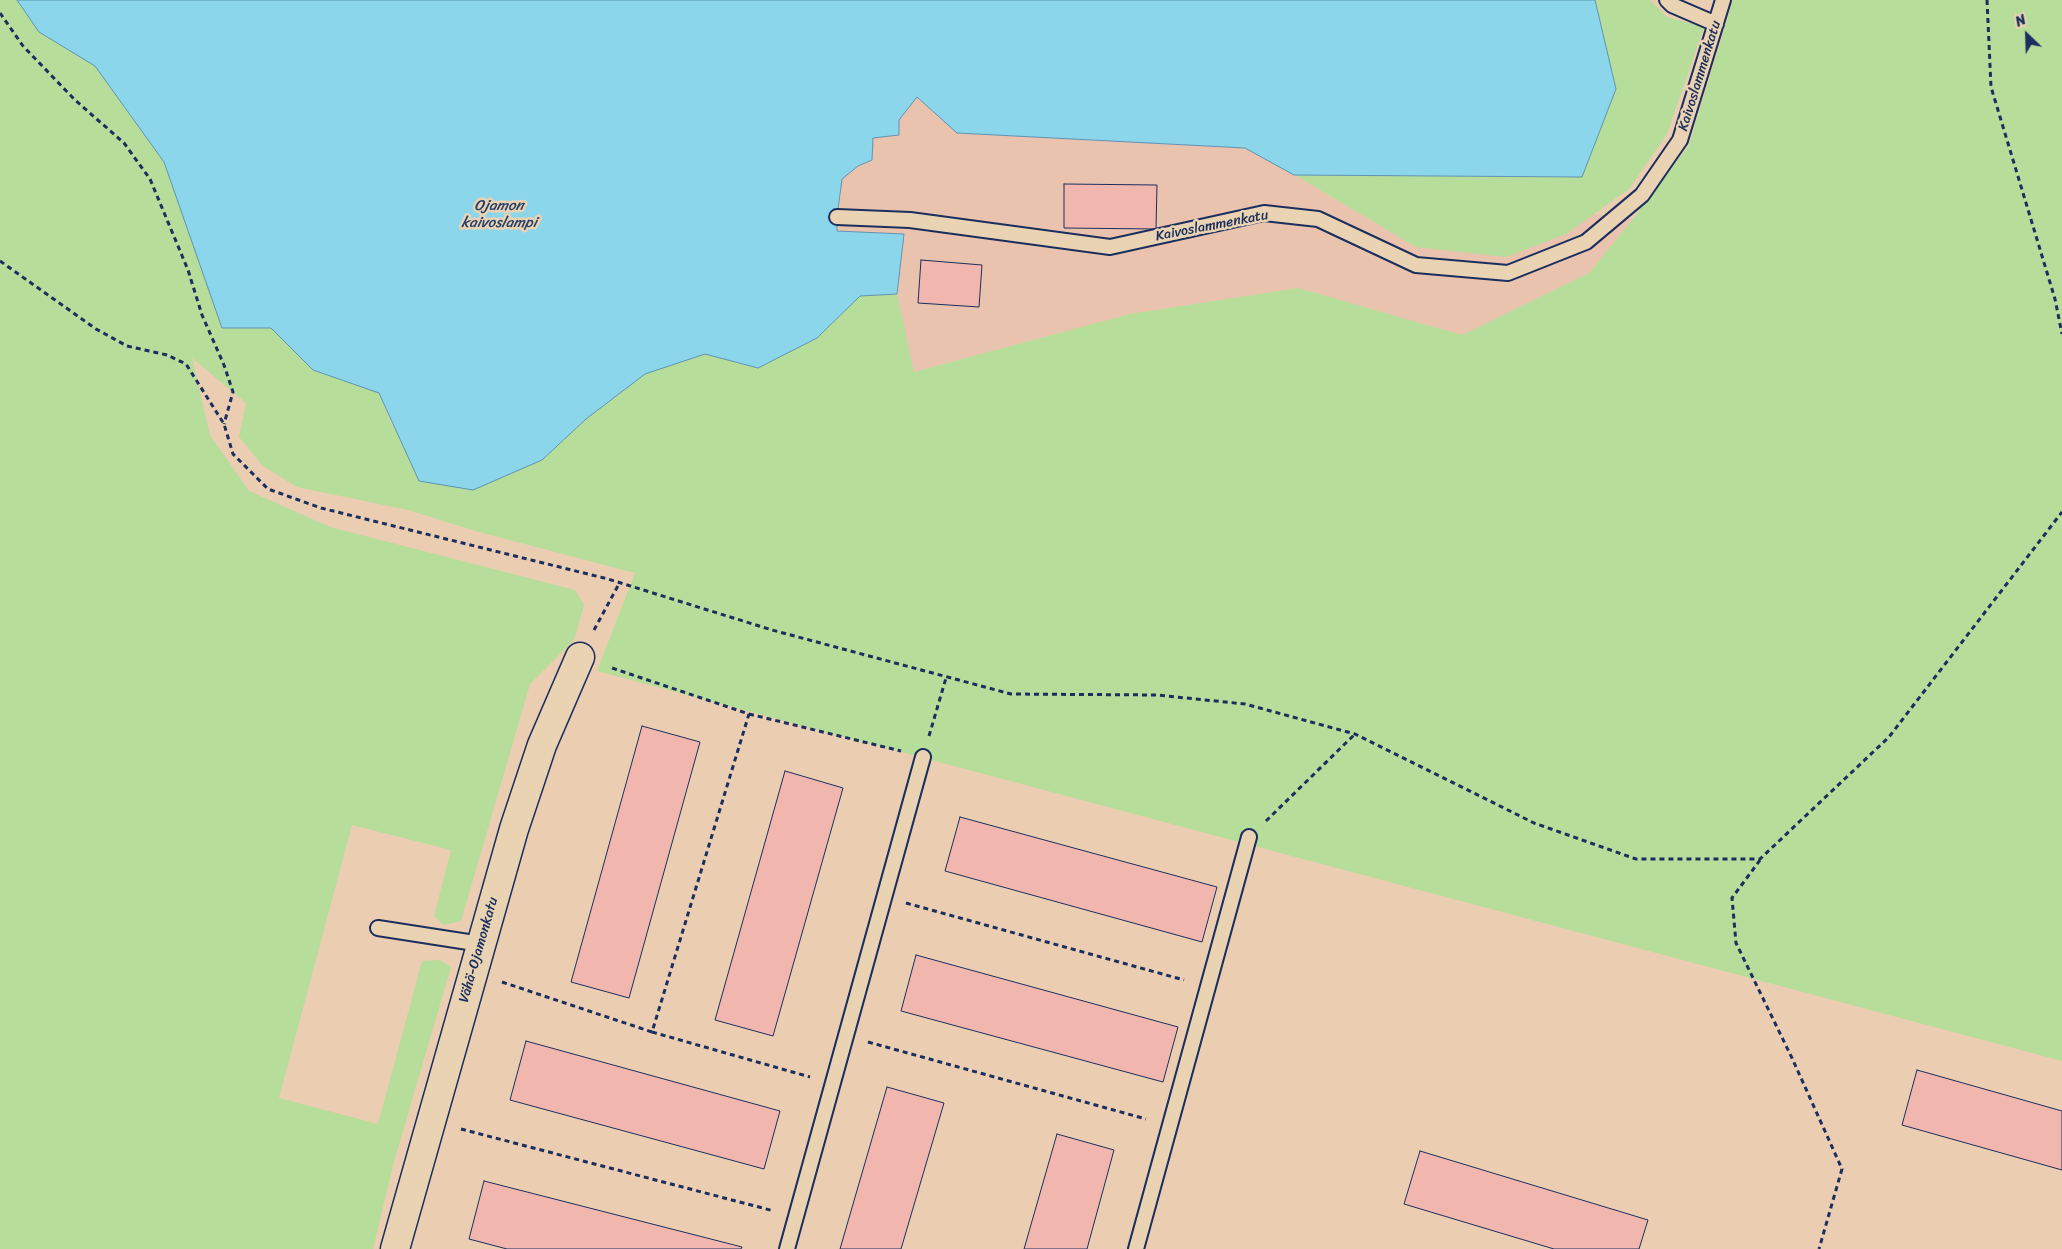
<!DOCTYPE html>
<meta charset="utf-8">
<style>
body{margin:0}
#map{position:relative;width:2062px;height:1249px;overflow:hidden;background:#ebcdb1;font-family:Sriracha,sans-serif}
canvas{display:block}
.north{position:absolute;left:2002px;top:10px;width:50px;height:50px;-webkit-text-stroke:4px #ead3b2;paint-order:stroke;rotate:336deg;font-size:14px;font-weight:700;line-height:20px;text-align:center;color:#1b2f5e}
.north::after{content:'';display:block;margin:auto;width:18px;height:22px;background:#1b2f5e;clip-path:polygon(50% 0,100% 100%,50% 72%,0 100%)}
</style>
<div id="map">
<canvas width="2062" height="1249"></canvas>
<div class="north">N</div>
</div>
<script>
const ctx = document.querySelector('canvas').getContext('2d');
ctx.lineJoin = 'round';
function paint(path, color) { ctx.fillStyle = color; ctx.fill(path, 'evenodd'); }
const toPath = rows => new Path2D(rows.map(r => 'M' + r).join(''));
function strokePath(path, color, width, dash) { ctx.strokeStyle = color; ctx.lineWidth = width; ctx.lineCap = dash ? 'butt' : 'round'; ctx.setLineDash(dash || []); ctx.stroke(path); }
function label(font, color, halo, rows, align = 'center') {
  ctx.font = font + ' Sriracha,sans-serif'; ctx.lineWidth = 5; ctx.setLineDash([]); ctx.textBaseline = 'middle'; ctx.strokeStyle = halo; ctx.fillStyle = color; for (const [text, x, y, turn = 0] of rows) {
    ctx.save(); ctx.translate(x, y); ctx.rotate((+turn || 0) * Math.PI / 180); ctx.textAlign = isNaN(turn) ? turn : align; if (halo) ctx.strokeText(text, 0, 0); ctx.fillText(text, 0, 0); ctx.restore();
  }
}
const built = toPath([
 [917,97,957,133,1245,148,1286,170,1416,247,1566,234,1592,214,1633,219,1589,273,1462,335,1298,288,1130,314,913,372,897,294,904,234,837,231,842,179,858,166,872,160,873,138,899,120]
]);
const green = toPath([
 [0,0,17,0,39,32,95,66,164,162,222,327,271,328,313,370,379,393,392,425,542,460,586,419,645,374,705,354,758,368,817,338,860,296,897,294,914,372,1130,314,1298,288,1462,335,1589,273,1633,219,1689,145,1733,0,2062,0,2062,1061,597,671,635,573,479,532,408,510,297,487,263,466,239,437,246,403,192,358,210,435,249,491,330,527,575,590,584,605,574,640,530,684,461,921,444,925,434,916,451,850,352,825,279,1098,378,1124,422,961,440,960,451,967,393,1165,373,1249,0,1249],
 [1595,0,1650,0,1667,17,1704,27,1667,134,1629,189,1566,234,1506,257,1416,247,1295,175,1582,177,1616,89]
]);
const water = toPath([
 [17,0,1595,0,1616,89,1582,177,1294,175,1245,148,957,133,917,97,899,120,899,135,873,138,872,160,858,166,842,179,837,217,837,231,904,234,897,294,860,296,817,338,758,368,705,354,645,374,586,419,542,460,473,490,419,481,379,393,313,370,271,328,222,328,164,162,95,66,39,32,17,0]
]);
const building = toPath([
 [1064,184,1157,185,1156,229,1064,228,1064,184],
 [921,260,982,265,979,307,918,303,921,260],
 [642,726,700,742,629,998,571,982,642,726],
 [785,771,843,788,773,1036,715,1020,785,771],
 [960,817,1217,887,1202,942,945,871,960,817],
 [916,955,1178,1027,1163,1082,901,1011,916,955],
 [526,1041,780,1111,764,1169,510,1100,526,1041],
 [1917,1070,2062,1111,2062,1170,1902,1125,1917,1070],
 [887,1087,944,1103,901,1249,840,1249,887,1087],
 [1057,1134,1114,1150,1087,1249,1024,1249,1057,1134],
 [1420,1151,1648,1220,1639,1249,1554,1249,1404,1204,1420,1151],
 [484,1181,742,1247,741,1249,507,1249,469,1239,484,1181]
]);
const path = toPath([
 [1987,0,1991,87,2055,299,2062,334],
 [0,13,23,46,75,100,124,143,150,179,188,270,202,315,224,365,233,392,224,424],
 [0,261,96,329,127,346,167,355,186,364,224,424,233,454,268,489,321,508,608,579,772,630,1011,694,1157,695,1245,704,1355,734,1534,823,1636,859,1760,859,1889,737,2062,512],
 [594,630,620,582],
 [749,714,901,751],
 [929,736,946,678],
 [1266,821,1355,734],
 [1760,860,1732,898,1736,943,1792,1058,1842,1169,1819,1249],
 [906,903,1184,980],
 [502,982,652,1032,749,714,609,667],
 [652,1032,810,1077],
 [868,1042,1146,1119],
 [461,1129,774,1211]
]);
const lane = toPath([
 [1667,0,1672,5,1716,24],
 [837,217,910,220,1110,247,1264,213,1318,219,1416,265,1508,273,1586,242,1642,195,1680,140,1723,0],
 [378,928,481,944],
 [787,1249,923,757],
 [1136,1249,1249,837]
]);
const street = toPath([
 [395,1249,514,829,542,745,580,657]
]);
const streetNames = [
 ["Kaivoslammenkatu",1700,76,-73],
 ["Kaivoslammenkatu",1212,226,-11],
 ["Vähä-Ojamonkatu",479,950,-74]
];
const waterNames = [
 ["Ojamon",499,206],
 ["kaivoslampi",499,223]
];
paint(built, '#e9c3ae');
paint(green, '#b6dd99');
paint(water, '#8bd6eb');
strokePath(water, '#5e93b3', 1);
paint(building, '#f1b6ae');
strokePath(building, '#1b2f5e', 1);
strokePath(lane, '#1b2f5e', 18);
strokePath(street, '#1b2f5e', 31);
strokePath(path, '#1b2f5e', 3, [5, 4]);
strokePath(lane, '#ead3b2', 14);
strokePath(street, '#ead3b2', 28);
label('14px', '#1b2f5e', '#ead3b2', streetNames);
label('italic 15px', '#26406c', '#ead3b2', waterNames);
</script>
